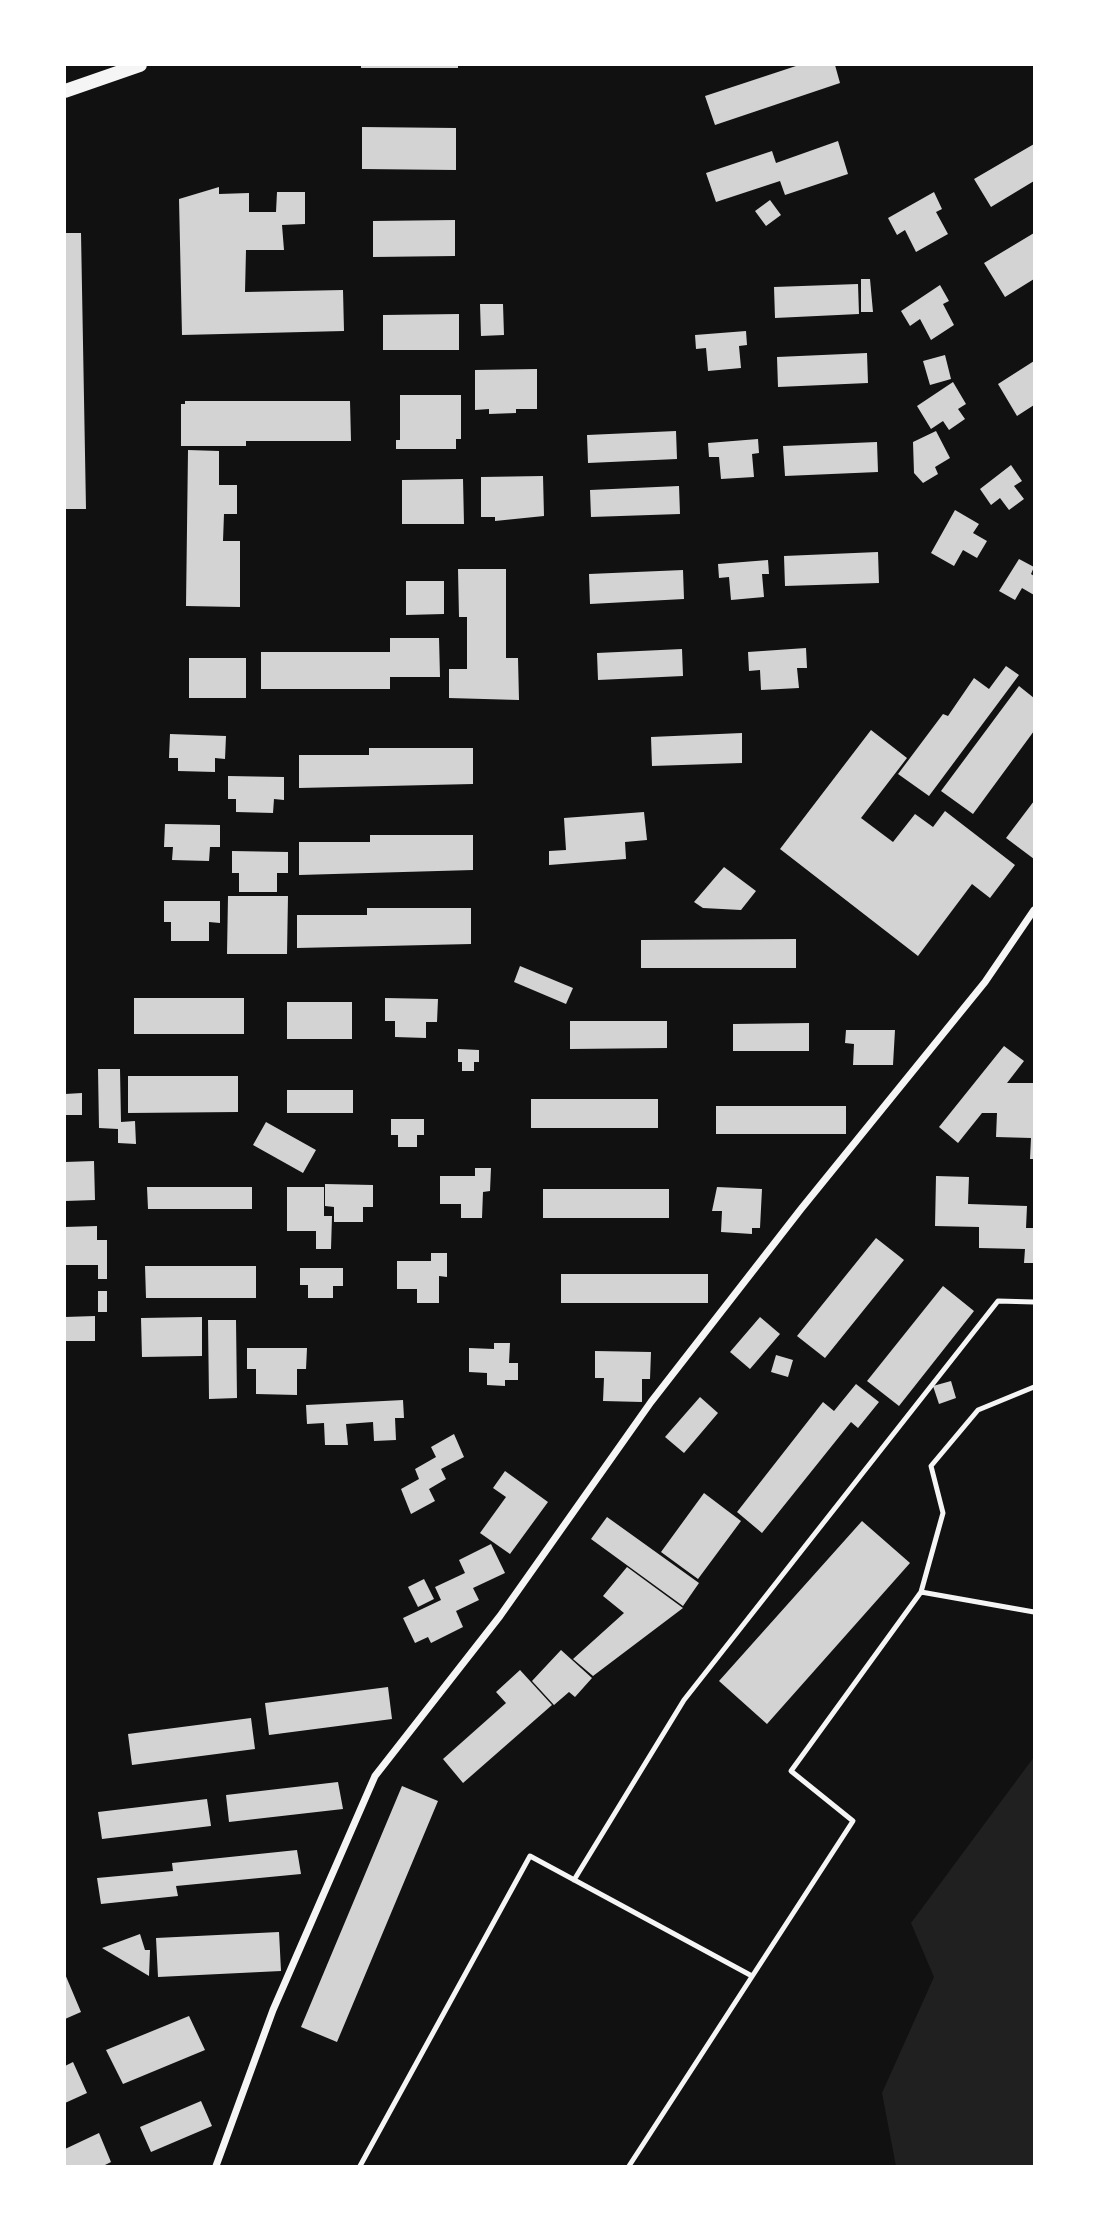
<!DOCTYPE html>
<style>
body{margin:0}
#map{position:relative;width:1099px;height:2231px;overflow:hidden;background:#111;font-family:Barlow,sans-serif}
canvas{display:block}
.frame{position:absolute;inset:0;border:66px solid #fff;pointer-events:none}
</style>
<div id="map">
<canvas width="1099" height="2231"></canvas>
<div class="frame"></div>
</div>
<script>
const ctx = document.querySelector('canvas').getContext('2d');
ctx.lineJoin = 'round';
function paint(path, color) { ctx.fillStyle = color; ctx.fill(path, 'evenodd'); }
const toPath = rows => new Path2D(rows.map(r => 'M' + r).join(''));
function strokePath(path, color, width, dash) { ctx.strokeStyle = color; ctx.lineWidth = width; ctx.lineCap = dash ? 'butt' : 'round'; ctx.setLineDash(dash || []); ctx.stroke(path); }
const green = toPath([
 [1034,1757,1034,2166,896,2166,882,2093,934,1977,911,1923]
]);
const building = toPath([
 [361,65,458,65,458,68,361,68],
 [799,65,835,65,840,83,715,125,705,96],
 [362,127,456,128,456,170,362,169],
 [838,141,848,174,785,195,780,181,716,202,706,173,772,151,776,163],
 [1034,144,1034,181,991,207,974,179],
 [219,187,219,194,249,193,249,212,276,212,277,192,305,192,305,224,282,225,284,250,246,250,245,292,343,290,344,331,182,335,179,199],
 [934,192,942,209,936,212,948,234,916,252,905,230,897,235,888,218],
 [770,200,781,215,766,226,755,211],
 [455,220,455,256,373,257,373,221],
 [65,233,81,233,86,509,65,509],
 [1034,233,1034,279,1005,297,984,263],
 [861,279,870,279,873,312,861,312],
 [858,284,859,314,775,318,774,287],
 [940,285,949,301,943,304,954,325,931,340,920,319,910,326,901,311],
 [480,304,503,304,504,335,481,336],
 [459,314,459,350,383,350,383,315],
 [746,331,747,345,739,346,741,368,708,371,706,348,696,349,695,335],
 [867,353,868,383,778,387,777,357],
 [945,355,951,379,930,385,923,361],
 [1034,361,1034,405,1017,416,998,384],
 [537,369,537,409,516,409,516,413,489,414,489,409,475,410,475,370],
 [953,382,966,404,958,409,965,419,949,430,943,421,931,429,917,406],
 [400,395,461,395,461,439,456,439,456,449,396,449,396,440,400,440],
 [185,401,350,401,351,441,246,441,246,446,181,446,181,404,185,404],
 [676,431,677,459,588,463,587,435],
 [936,431,950,458,935,467,938,474,923,483,914,473,913,442],
 [758,439,759,453,752,454,754,477,721,479,719,457,709,457,708,443],
 [877,442,878,472,785,476,783,446],
 [188,450,219,451,219,485,237,485,237,514,224,514,223,541,240,541,240,607,186,606],
 [1011,465,1022,481,1014,486,1024,499,1009,510,1000,498,991,505,980,489],
 [543,476,544,516,495,521,495,517,481,517,481,477],
 [463,479,464,524,402,524,402,480],
 [679,486,680,514,591,517,590,490],
 [955,510,979,524,973,533,987,541,977,558,963,550,954,566,931,553],
 [878,552,879,583,785,586,784,556],
 [1019,559,1034,567,1031,574,1034,576,1034,595,1022,588,1015,600,999,591],
 [768,560,769,574,762,574,764,597,731,600,729,577,719,578,718,564],
 [458,569,506,569,506,658,518,658,519,700,449,698,449,669,467,669,467,617,459,617],
 [683,570,684,599,590,604,589,574],
 [406,581,444,581,444,614,406,615],
 [390,638,439,638,440,677,390,677,390,689,261,689,261,652,390,652],
 [806,648,807,668,797,668,799,688,761,690,760,670,749,671,748,652],
 [682,649,683,676,598,680,597,653],
 [189,658,246,658,246,698,189,698],
 [1006,666,1019,675,929,796,898,774,943,714,948,716,974,678,989,689],
 [1019,686,1034,698,1034,731,973,814,941,791],
 [871,730,907,758,861,818,893,842,915,814,933,827,945,811,1015,865,990,898,972,884,918,956,780,849],
 [742,733,742,763,652,766,651,737],
 [170,734,226,736,225,759,215,758,215,772,178,771,178,758,169,758],
 [369,748,473,748,473,784,299,788,299,755,369,755],
 [228,776,284,777,284,800,274,799,273,813,236,812,236,799,228,799],
 [1034,801,1034,859,1006,838],
 [644,812,647,840,625,842,626,859,549,865,549,851,566,850,564,818],
 [165,824,220,825,220,847,210,847,209,861,172,860,173,847,164,847],
 [370,835,473,835,473,870,299,875,299,842,370,842],
 [232,851,288,852,288,873,277,873,277,892,239,892,239,873,232,873],
 [724,867,756,891,741,910,703,908,694,902],
 [228,896,288,896,287,954,227,954],
 [164,901,220,901,220,923,209,922,209,941,171,941,171,922,164,922],
 [367,908,471,908,471,944,297,948,297,915,367,915],
 [796,939,796,968,641,968,641,940],
 [520,966,573,988,566,1004,514,982],
 [134,998,244,998,244,1034,134,1034],
 [385,998,438,999,437,1022,426,1022,426,1038,395,1037,395,1021,385,1021],
 [287,1002,352,1002,352,1039,287,1039],
 [570,1021,667,1021,667,1048,570,1049],
 [809,1023,809,1051,733,1051,733,1024],
 [846,1030,895,1030,893,1065,853,1065,854,1044,845,1043],
 [1004,1046,1024,1061,1007,1083,1033,1083,1034,1159,1030,1159,1031,1138,996,1137,997,1113,982,1113,958,1143,939,1127],
 [458,1049,479,1050,479,1062,474,1062,474,1071,462,1071,462,1062,458,1062],
 [98,1069,120,1069,121,1122,135,1121,136,1144,118,1143,118,1129,99,1128],
 [128,1076,238,1076,238,1112,128,1113],
 [287,1090,353,1090,353,1113,287,1113],
 [82,1093,82,1115,65,1115,65,1094],
 [531,1099,658,1099,658,1128,531,1128],
 [716,1106,846,1106,846,1134,716,1134],
 [391,1119,424,1119,424,1135,417,1135,417,1147,398,1147,398,1135,391,1135],
 [266,1122,316,1150,303,1173,253,1145],
 [94,1161,95,1200,65,1201,65,1162],
 [475,1168,491,1168,490,1191,483,1192,482,1218,461,1218,461,1204,440,1204,440,1176,475,1176],
 [936,1176,969,1177,968,1204,1027,1206,1026,1228,1034,1228,1034,1263,1024,1263,1025,1249,979,1248,979,1227,935,1226],
 [325,1184,373,1185,373,1207,363,1207,363,1222,334,1222,334,1207,325,1206],
 [147,1187,252,1187,252,1209,148,1209],
 [287,1187,324,1187,324,1216,332,1216,331,1249,316,1249,316,1231,287,1231],
 [717,1187,762,1189,760,1228,752,1228,752,1234,721,1232,722,1211,712,1211],
 [543,1189,669,1189,669,1218,543,1218],
 [97,1226,97,1240,107,1240,107,1279,98,1279,98,1265,65,1265,65,1227],
 [876,1238,904,1260,825,1358,797,1336],
 [431,1253,447,1253,447,1277,439,1276,439,1303,417,1303,417,1289,397,1289,397,1261,431,1261],
 [145,1266,256,1266,256,1298,146,1298],
 [300,1268,343,1268,343,1286,333,1286,333,1298,308,1298,308,1285,300,1285],
 [561,1274,708,1274,708,1303,561,1303],
 [943,1286,974,1311,899,1406,867,1381],
 [98,1291,107,1291,107,1312,98,1312],
 [95,1316,95,1341,65,1341,65,1317],
 [202,1317,202,1356,142,1357,141,1318],
 [760,1317,780,1334,750,1369,730,1352],
 [208,1320,236,1320,237,1398,209,1399],
 [494,1343,510,1343,509,1363,518,1363,518,1380,505,1380,505,1386,487,1385,487,1373,469,1372,469,1348,494,1349],
 [247,1348,307,1348,306,1369,297,1369,297,1395,256,1394,256,1369,247,1369],
 [595,1351,651,1352,650,1379,642,1379,642,1402,603,1401,604,1378,595,1378],
 [776,1355,793,1360,788,1377,771,1372],
 [951,1381,956,1398,939,1404,933,1386],
 [856,1384,879,1402,858,1428,851,1422,762,1533,737,1512,823,1402,834,1411],
 [700,1397,718,1413,684,1453,665,1437],
 [403,1400,404,1418,395,1418,396,1440,374,1441,373,1422,346,1424,348,1445,325,1445,324,1423,307,1424,306,1405],
 [454,1434,464,1457,441,1469,446,1479,429,1489,435,1501,411,1514,401,1489,419,1479,415,1469,436,1457,431,1447],
 [505,1471,548,1502,510,1554,480,1533,506,1497,493,1488],
 [704,1493,741,1521,698,1579,661,1552],
 [607,1517,699,1583,683,1606,591,1539],
 [862,1521,910,1563,767,1724,719,1681],
 [491,1544,505,1573,473,1588,479,1600,456,1611,463,1627,431,1643,428,1637,415,1643,403,1618,441,1600,435,1587,465,1573,459,1560],
 [627,1567,683,1608,593,1676,573,1659,624,1613,603,1596],
 [424,1579,434,1599,418,1607,408,1587],
 [561,1650,592,1678,575,1697,569,1692,554,1705,532,1681],
 [520,1670,552,1705,463,1783,443,1759,506,1703,496,1692],
 [388,1687,392,1719,269,1735,265,1703],
 [251,1718,255,1749,132,1765,128,1734],
 [338,1782,343,1809,229,1822,226,1795],
 [402,1786,438,1801,337,2042,301,2027],
 [207,1799,211,1826,102,1839,98,1812],
 [297,1850,301,1874,176,1886,178,1896,101,1904,97,1878,173,1871,172,1863],
 [279,1932,281,1971,158,1977,156,1938],
 [140,1934,145,1950,150,1950,149,1976,102,1948],
 [65,1974,81,2012,65,2019],
 [189,2016,205,2050,123,2084,106,2050],
 [73,2062,87,2093,65,2103,65,2066],
 [201,2101,212,2126,151,2152,140,2127],
 [99,2133,111,2162,103,2166,65,2166,65,2149]
]);
const service = toPath([
 [921,1592,1034,1612],
 [574,1880,684,1700,998,1301,1034,1302],
 [360,2166,530,1856,752,1976],
 [629,2166,853,1821,791,1771,921,1592,943,1513,931,1466,978,1410,1034,1387]
]);
const minor = toPath([
 [216,2166,273,2010,375,1776,500,1616,651,1402,801,1209,985,982,1034,910]
]);
const secondary = toPath([
 [65,91,140,65]
]);
paint(green, '#202020');
paint(building, '#d3d3d3');
strokePath(service, '#f5f5f5', 5);
strokePath(minor, '#f5f5f5', 7);
strokePath(secondary, '#f5f5f5', 14);
</script>
